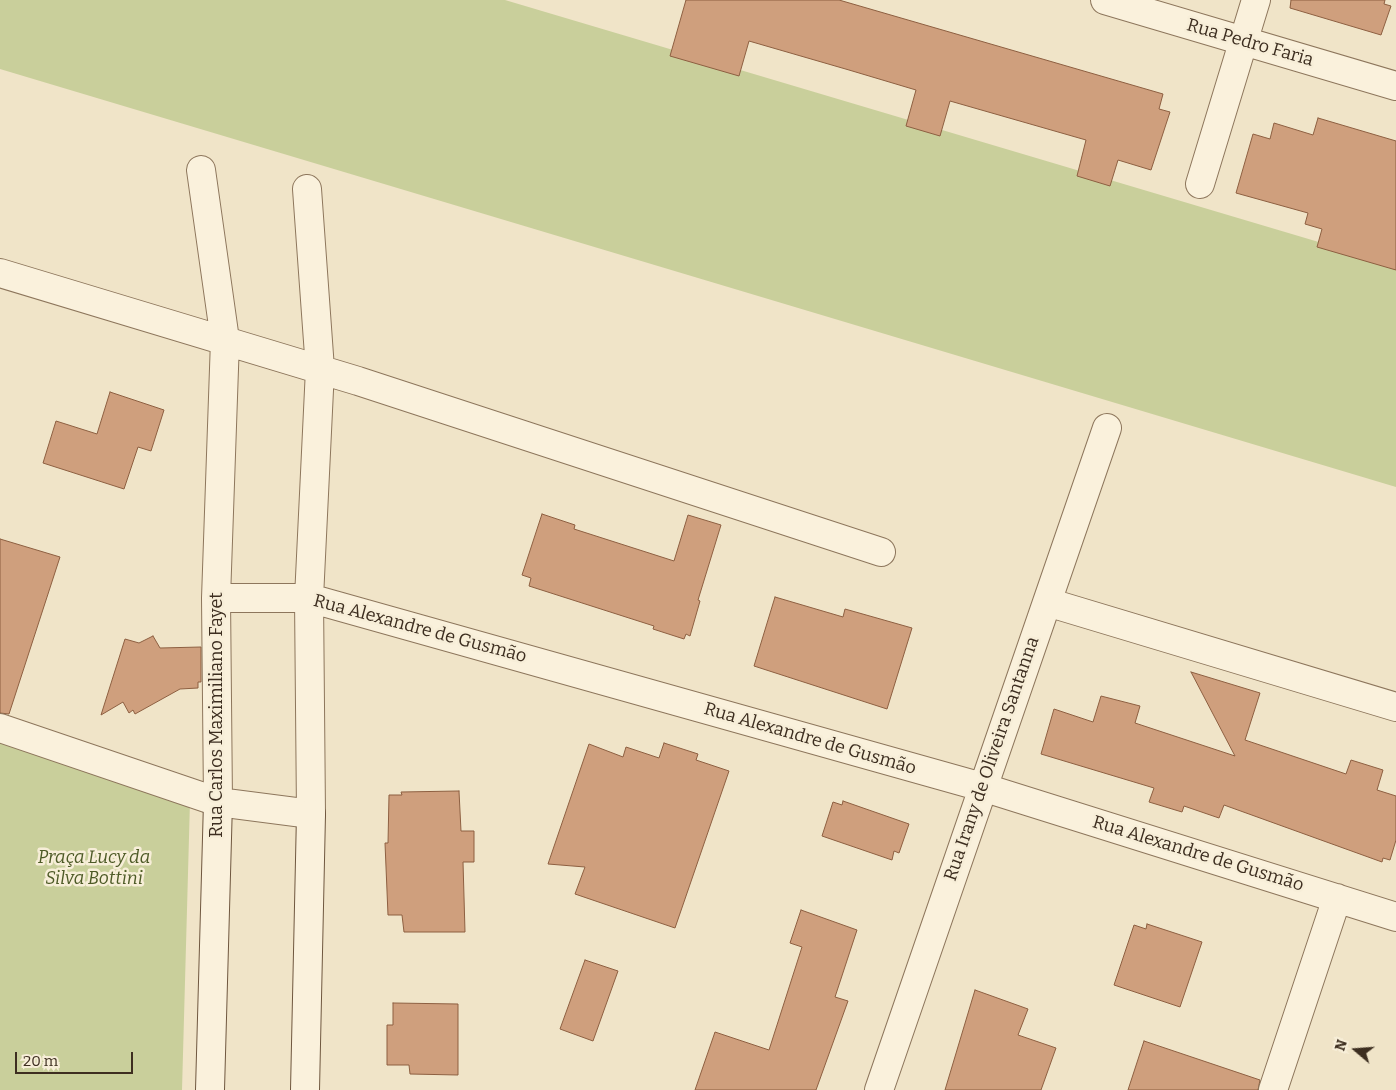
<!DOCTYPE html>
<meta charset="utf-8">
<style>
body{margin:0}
#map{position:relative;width:1396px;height:1090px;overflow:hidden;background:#f0e4c8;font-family:Bitter,serif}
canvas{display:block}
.north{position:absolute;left:1331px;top:1025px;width:50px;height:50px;-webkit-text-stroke:4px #f7eed8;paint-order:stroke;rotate:288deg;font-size:14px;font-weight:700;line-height:20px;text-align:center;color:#3d2e20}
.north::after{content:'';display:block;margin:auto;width:18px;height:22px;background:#3d2e20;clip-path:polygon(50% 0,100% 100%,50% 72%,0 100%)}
.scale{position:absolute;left:15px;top:1052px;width:118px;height:22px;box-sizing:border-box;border:2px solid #3d2e20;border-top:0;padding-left:6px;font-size:15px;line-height:18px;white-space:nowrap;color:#3d2e20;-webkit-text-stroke:4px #f7eed8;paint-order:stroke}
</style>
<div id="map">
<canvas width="1396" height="1090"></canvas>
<div class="north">N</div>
<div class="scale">20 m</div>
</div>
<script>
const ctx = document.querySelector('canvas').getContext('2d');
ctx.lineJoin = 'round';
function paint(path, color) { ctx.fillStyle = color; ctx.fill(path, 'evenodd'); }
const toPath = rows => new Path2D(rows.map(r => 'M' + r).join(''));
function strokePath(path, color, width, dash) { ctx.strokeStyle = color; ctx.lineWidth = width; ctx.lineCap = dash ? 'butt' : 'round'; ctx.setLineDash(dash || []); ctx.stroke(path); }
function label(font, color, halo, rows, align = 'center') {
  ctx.font = font + ' Bitter,serif'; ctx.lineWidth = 5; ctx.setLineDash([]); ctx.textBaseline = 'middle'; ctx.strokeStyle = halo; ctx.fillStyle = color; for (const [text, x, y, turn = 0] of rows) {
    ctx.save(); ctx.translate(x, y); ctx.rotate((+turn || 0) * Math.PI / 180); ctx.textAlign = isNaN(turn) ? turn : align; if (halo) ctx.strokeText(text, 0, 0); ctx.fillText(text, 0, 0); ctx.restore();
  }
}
const green = toPath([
 [0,0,505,0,1396,265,1396,487,0,69],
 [0,737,190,801,182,1090,0,1090]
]);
const building = toPath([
 [686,0,839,0,1163,94,1159,109,1170,112,1151,170,1118,160,1110,186,1077,176,1086,140,950,101,940,136,906,126,916,90,849,70,749,41,739,76,670,56,686,0],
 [1291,0,1385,0,1384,4,1391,6,1381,35,1290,8,1291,0],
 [1318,118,1396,141,1396,270,1317,247,1322,229,1305,224,1308,213,1236,193,1253,134,1270,139,1274,123,1313,135,1318,118],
 [110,392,164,410,151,451,138,447,124,489,43,463,56,421,97,434,110,392],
 [542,514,575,525,574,529,674,561,688,515,721,525,698,600,700,601,690,636,686,634,684,639,653,629,654,626,529,586,531,578,522,575,542,514],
 [0,539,60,557,9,714,0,713,0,539],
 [775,597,843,617,845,609,912,628,887,709,754,666,775,597],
 [153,636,160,648,201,647,201,682,198,682,198,688,180,689,135,714,133,710,129,713,123,702,101,715,125,639,139,643,153,636],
 [1191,672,1260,693,1245,740,1346,774,1351,760,1383,770,1377,790,1396,796,1396,840,1390,860,1383,858,1382,862,1224,805,1219,818,1184,806,1182,812,1149,802,1154,788,1041,754,1054,709,1093,722,1101,696,1140,706,1135,723,1235,756,1191,672],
 [664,743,698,754,696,760,729,771,675,928,575,894,585,867,548,864,589,744,623,757,626,747,659,758,664,743],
 [459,791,461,831,474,831,474,862,463,862,465,932,404,932,402,915,388,915,385,843,388,843,389,795,402,795,401,792,459,791],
 [843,801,909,824,899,853,894,851,892,860,822,836,833,802,842,805,843,801],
 [801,910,857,930,835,997,848,1001,816,1090,695,1090,715,1032,769,1050,802,947,790,943,801,910],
 [1147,924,1202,942,1180,1007,1114,985,1134,925,1146,929,1147,924],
 [585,960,618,971,593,1041,560,1029,585,960],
 [975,990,1028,1009,1018,1035,1056,1048,1041,1090,945,1090,975,990],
 [393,1003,458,1004,458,1075,410,1074,409,1065,387,1065,387,1025,393,1025,393,1003],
 [1144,1041,1260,1080,1258,1090,1128,1090,1144,1041]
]);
const street = toPath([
 [1105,0,1396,86],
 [201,170,225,340,216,598,218,802],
 [1200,184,1256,0],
 [0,273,358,381,881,552],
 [216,598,309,598,982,787,1396,917],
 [1047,602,1396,707],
 [0,728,218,802,311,814,309,598,320,369,307,189],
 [879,1090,1107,428],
 [1273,1090,1337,898]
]);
const secondary = toPath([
 [210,1090,218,802],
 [305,1090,311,814]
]);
const streetNames = [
 ["Rua Pedro Faria",1250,43,16],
 ["Rua Alexandre de Gusmão",420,629,15],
 ["Rua Carlos Maximiliano Fayet",217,715,-90],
 ["Rua Alexandre de Gusmão",810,739,16],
 ["Rua Irany de Oliveira Santanna",992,759,-71],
 ["Rua Alexandre de Gusmão",1198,854,17]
];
const parkNames = [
 ["Praça Lucy da",94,858],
 ["Silva Bottini",94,879]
];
paint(green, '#c9cf9b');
paint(building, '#cf9f7d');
strokePath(building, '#8d5f41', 1);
strokePath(street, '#8d765c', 30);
strokePath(secondary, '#6f573f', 30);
strokePath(street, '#faf1dc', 28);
strokePath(secondary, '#faf1dc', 28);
label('18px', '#3d2e20', '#f7eed8', streetNames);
label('italic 18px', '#4d5a26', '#f7eed8', parkNames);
</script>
